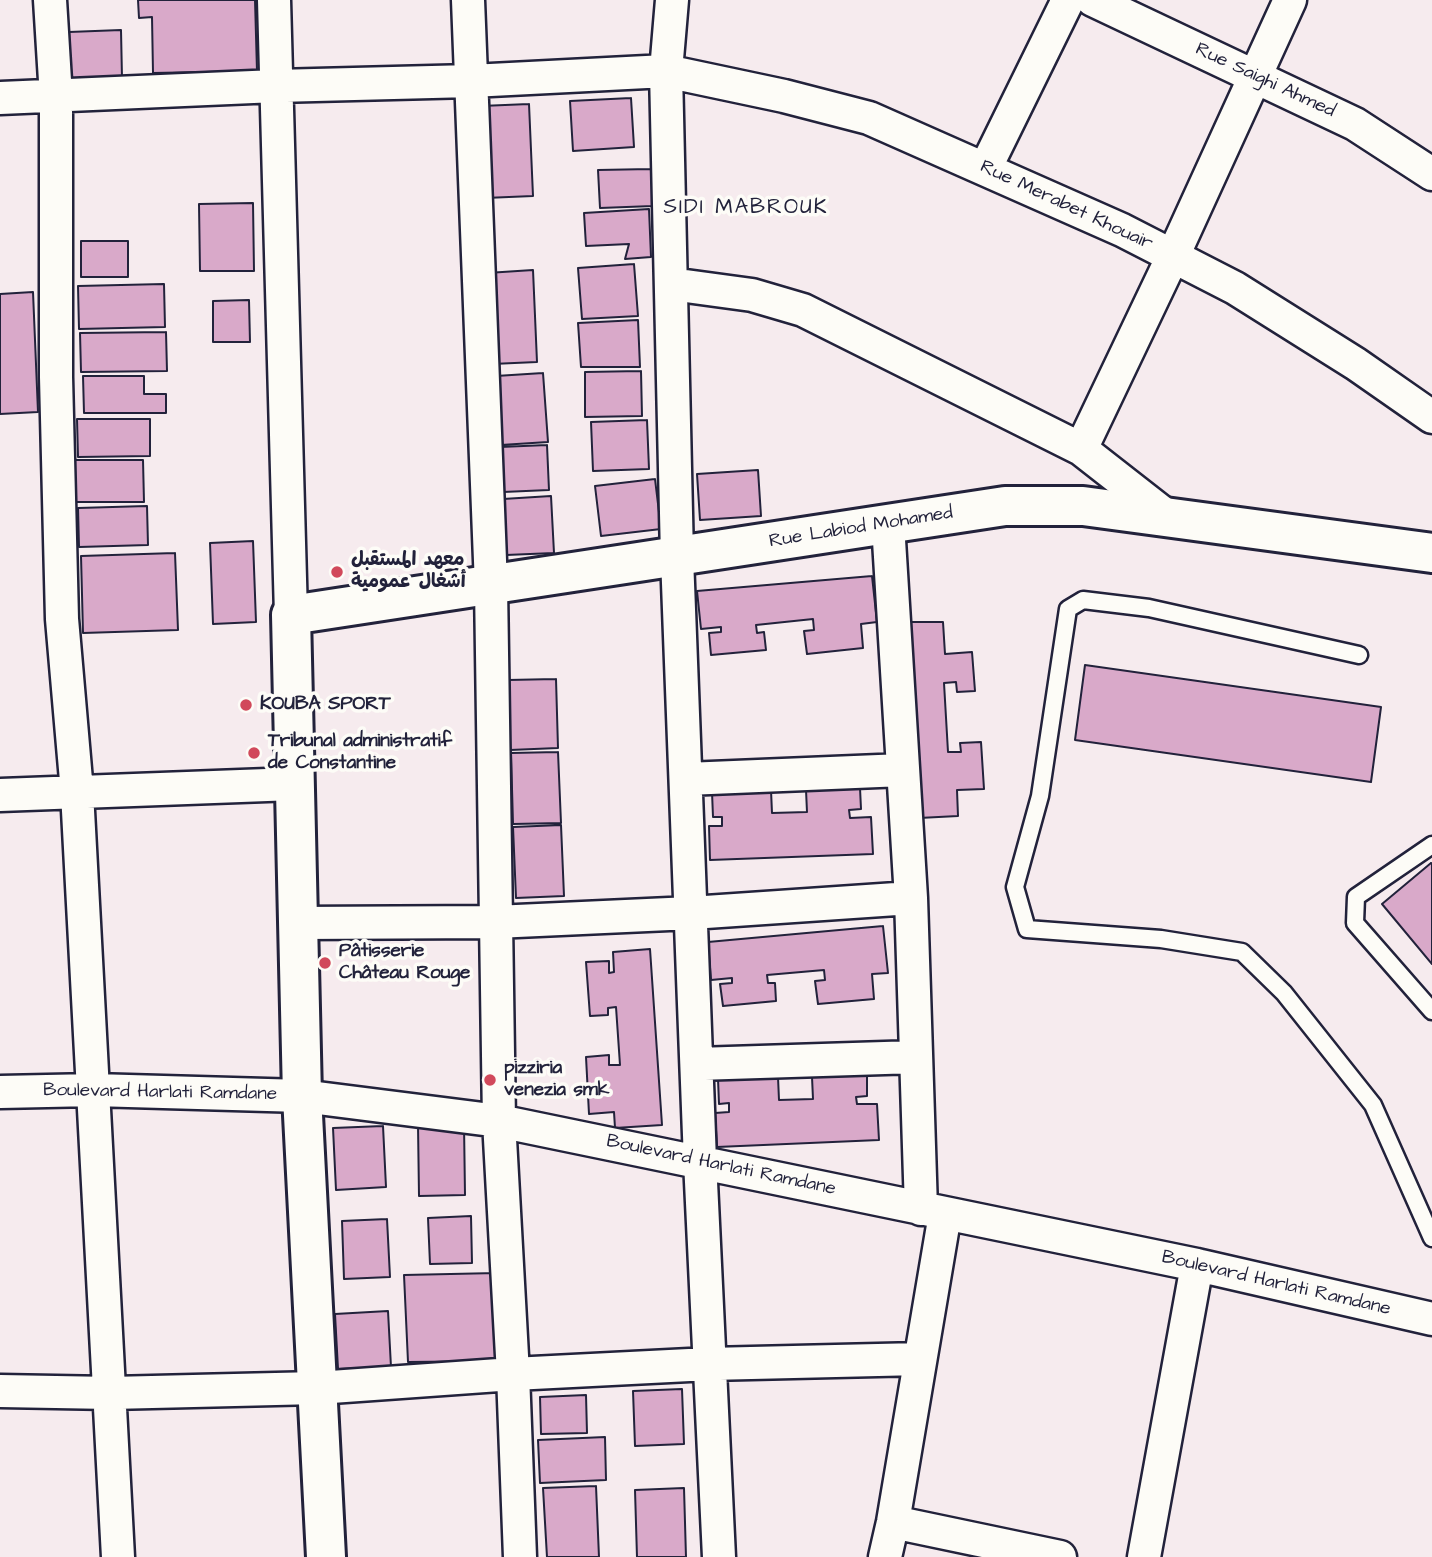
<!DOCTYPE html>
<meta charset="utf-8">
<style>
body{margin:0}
canvas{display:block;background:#f6ebee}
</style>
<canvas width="1432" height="1557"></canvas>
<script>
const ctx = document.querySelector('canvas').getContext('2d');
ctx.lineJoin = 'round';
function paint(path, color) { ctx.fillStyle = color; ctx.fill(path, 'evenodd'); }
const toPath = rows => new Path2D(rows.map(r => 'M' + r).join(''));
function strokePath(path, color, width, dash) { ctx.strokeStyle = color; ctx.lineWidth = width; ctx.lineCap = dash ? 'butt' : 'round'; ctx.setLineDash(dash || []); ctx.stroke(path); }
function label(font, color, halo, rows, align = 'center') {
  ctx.font = font + ' "Architects Daughter","Playpen Sans Arabic",sans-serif'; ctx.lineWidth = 7; ctx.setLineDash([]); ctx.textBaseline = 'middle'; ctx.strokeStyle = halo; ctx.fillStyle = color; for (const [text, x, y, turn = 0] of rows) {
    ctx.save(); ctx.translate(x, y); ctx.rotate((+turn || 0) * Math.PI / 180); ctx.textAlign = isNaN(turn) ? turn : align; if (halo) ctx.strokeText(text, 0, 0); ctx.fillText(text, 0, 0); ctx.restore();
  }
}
const building = toPath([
 [138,0,255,0,257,71,153,73,152,17,139,18,138,0],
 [121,30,122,78,71,79,69,32,121,30],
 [631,98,634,147,573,151,570,101,631,98],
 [529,104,533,196,485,198,481,106,529,104],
 [651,169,653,206,600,208,598,170,651,169],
 [253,203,254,271,200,271,199,204,253,203],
 [649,209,651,257,625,259,629,244,586,246,584,213,649,209],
 [81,241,128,241,128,277,81,277,81,241],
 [634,264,638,316,582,319,578,268,634,264],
 [533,270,537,362,492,364,487,273,533,270],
 [164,284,165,327,79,329,78,286,164,284],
 [33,292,38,412,0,414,0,294,33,292],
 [249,300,250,342,213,342,213,301,249,300],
 [638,320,640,367,581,367,578,323,638,320],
 [166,332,167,371,81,372,80,333,166,332],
 [641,371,642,416,585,417,585,372,641,371],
 [543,373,548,442,501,445,496,376,543,373],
 [83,376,144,376,144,394,166,394,166,413,84,413,83,376],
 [77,419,150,419,150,456,78,457,77,419],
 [647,420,649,469,593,471,591,422,647,420],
 [547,445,549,490,503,492,500,447,547,445],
 [74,460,143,460,144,502,74,502,74,460],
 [758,470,761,516,700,520,697,474,758,470],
 [655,479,661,529,601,536,595,486,655,479],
 [551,496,554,553,506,555,503,499,551,496],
 [147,506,148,545,79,547,78,508,147,506],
 [253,541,256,622,213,624,210,543,253,541],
 [175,553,178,630,83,633,81,556,175,553],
 [872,576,877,622,861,624,863,648,807,654,804,631,814,630,813,619,756,625,757,633,764,632,766,650,711,655,709,633,721,632,721,627,701,629,697,591,872,576],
 [906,622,943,622,945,654,972,652,975,691,957,692,956,682,944,683,948,752,961,752,960,743,981,742,984,789,957,790,958,816,919,818,906,622],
 [1085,665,1381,707,1371,782,1075,740,1085,665],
 [556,679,558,748,510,750,508,680,556,679],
 [558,752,561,823,513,824,511,753,558,752],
 [860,788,861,809,849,810,850,818,871,817,873,854,710,860,709,826,722,826,722,817,713,817,712,792,771,790,772,813,807,812,806,790,860,788],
 [561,825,564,896,516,898,513,827,561,825],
 [1431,863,1432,864,1432,964,1382,904,1431,863],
 [883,926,888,973,872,974,874,999,818,1004,815,981,825,980,824,970,767,975,768,983,775,983,776,1001,723,1006,720,984,732,983,732,978,711,980,708,942,883,926],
 [650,949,662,1125,615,1128,614,1112,589,1114,586,1057,609,1055,609,1065,620,1065,616,1007,608,1008,608,1015,590,1016,586,962,609,961,609,973,614,972,613,952,650,949],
 [867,1075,867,1096,856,1097,857,1104,877,1104,879,1140,717,1147,715,1113,729,1112,729,1103,719,1104,718,1079,778,1077,779,1100,813,1099,812,1077,867,1075],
 [464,1124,465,1195,419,1196,418,1125,464,1124],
 [383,1126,386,1187,336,1190,333,1128,383,1126],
 [471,1216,472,1263,430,1264,428,1218,471,1216],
 [387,1219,390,1277,344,1279,342,1221,387,1219],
 [497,1273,501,1361,408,1362,404,1275,497,1273],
 [388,1311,391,1367,338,1369,335,1314,388,1311],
 [682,1389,684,1444,635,1446,633,1391,682,1389],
 [586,1395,587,1433,541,1434,540,1397,586,1395],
 [605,1437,606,1480,540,1483,538,1440,605,1437],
 [596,1486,599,1557,547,1557,543,1488,596,1486],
 [684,1488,686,1557,637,1557,635,1490,684,1488]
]);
const service = toPath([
 [1359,655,1149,608,1083,600,1068,609,1040,796,1015,887,1027,929,1161,939,1242,952,1284,993,1373,1105,1432,1238],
 [1432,845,1356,897,1355,923,1432,1011]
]);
const minor = toPath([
 [50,0,56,97,56,377,62,619,77,792,118,1557],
 [274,0,291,615],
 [468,0,491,586,499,1121,513,1374,520,1557],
 [672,0,666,71,677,557,700,1161,719,1557],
 [1093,0,1355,124,1432,174],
 [0,98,276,86,471,81,666,71,784,96,869,118,1122,230,1235,288,1356,364,1432,417],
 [985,169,1068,0],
 [671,284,752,295,803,310,1081,449,1168,517],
 [1081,449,1173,256,1290,0],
 [888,524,911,898,921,1209],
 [686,779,903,770],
 [0,795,294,784],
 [298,923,495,922,691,913,911,898],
 [697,1064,916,1057],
 [0,1092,94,1090,302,1096,499,1121,1197,1265,1432,1319],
 [0,1391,111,1393,317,1388,513,1374,709,1364,920,1359],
 [893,1522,1060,1557],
 [885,1557,893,1522,945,1214],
 [1144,1557,1197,1265]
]);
const tertiary = toPath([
 [326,1557,302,1096,291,615,1005,506,1083,506,1432,553]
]);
const markers = [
 [337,572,7,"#d1495b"],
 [246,705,7,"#d1495b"],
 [254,753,7,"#d1495b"],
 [325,963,7,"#d1495b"],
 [490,1080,7,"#d1495b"]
];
const streetNames = [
 ["Rue Saighi Ahmed",1265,81,25],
 ["Rue Merabet Khouair",1066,206,25],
 ["Rue Labiod Mohamed",861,528,-9],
 ["Boulevard Harlati Ramdane",160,1093,1],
 ["Boulevard Harlati Ramdane",721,1166,12],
 ["Boulevard Harlati Ramdane",1276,1284,13]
];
const poiNames = [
 ["معهد المستقبل",351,561],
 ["أشغال عمومية",351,583],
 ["KOUBA SPORT",260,705],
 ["Tribunal administratif",268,742],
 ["de Constantine",268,764],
 ["Pâtisserie",339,952],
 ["Château Rouge",339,974],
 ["pizziria",504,1069],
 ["venezia smk",504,1091]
];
const neighbourhoodNames = [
 ["SIDI MABROUK",746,209]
];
paint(building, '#d9a9c9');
strokePath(building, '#22223b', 2);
strokePath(service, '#22223b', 21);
strokePath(minor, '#22223b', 37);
strokePath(tertiary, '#22223b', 44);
strokePath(service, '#fdfcf7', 16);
strokePath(minor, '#fdfcf7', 32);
strokePath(tertiary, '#fdfcf7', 38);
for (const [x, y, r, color] of markers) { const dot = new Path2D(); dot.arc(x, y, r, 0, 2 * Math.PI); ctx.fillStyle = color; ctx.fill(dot); strokePath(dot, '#fdfcf7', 2.5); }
label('19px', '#22223b', '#fdfcf7', streetNames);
label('bold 19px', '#22223b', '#fdfcf7', poiNames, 'left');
ctx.letterSpacing = '2px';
label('21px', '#22223b', '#fdfcf7', neighbourhoodNames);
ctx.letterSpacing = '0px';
</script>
